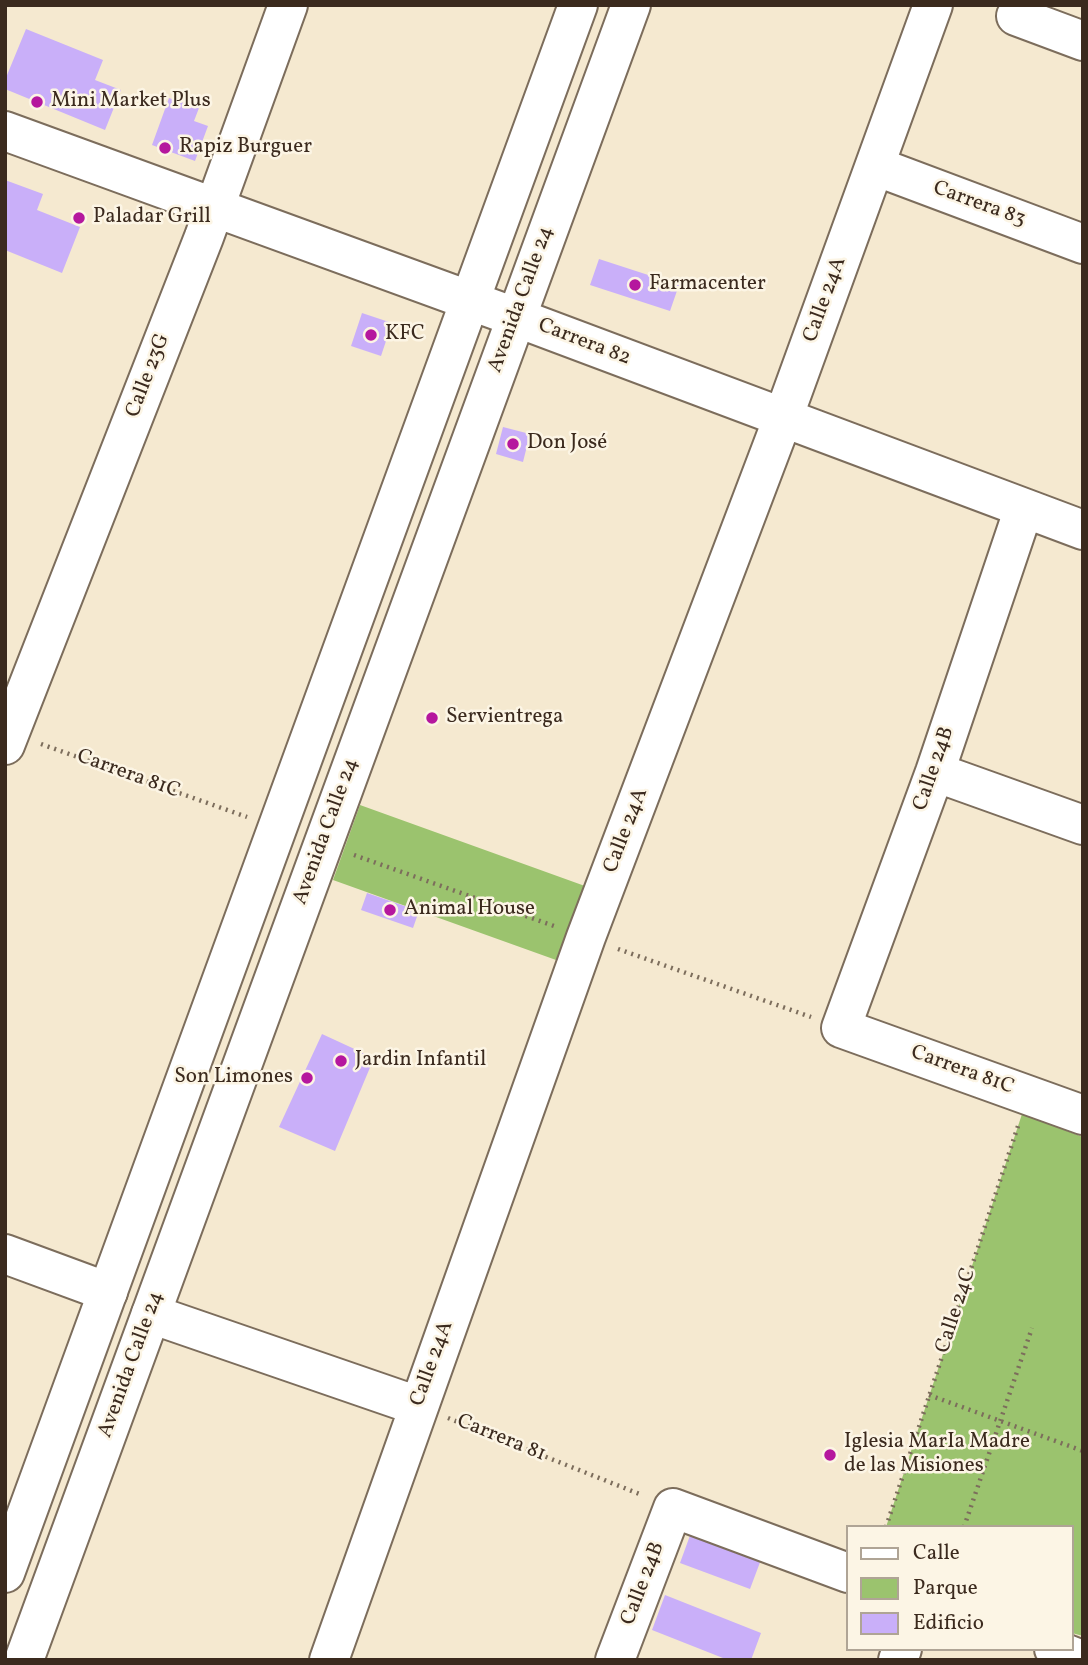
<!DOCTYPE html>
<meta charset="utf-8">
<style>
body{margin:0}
#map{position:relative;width:1088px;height:1665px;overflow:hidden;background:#f5e9d0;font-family:Vollkorn,serif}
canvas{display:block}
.frame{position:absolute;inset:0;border:7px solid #3b2a1e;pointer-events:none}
.legend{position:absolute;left:846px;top:1525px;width:228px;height:126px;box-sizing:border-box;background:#fcf5e5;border:2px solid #afa495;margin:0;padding:9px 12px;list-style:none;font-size:21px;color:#3b2a1e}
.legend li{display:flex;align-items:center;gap:14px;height:35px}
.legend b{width:35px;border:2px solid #afa495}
</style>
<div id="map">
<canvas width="1088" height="1665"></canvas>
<div class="frame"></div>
<ul class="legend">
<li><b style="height:9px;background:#fff"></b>Calle</li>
<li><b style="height:19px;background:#9bc36e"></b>Parque</li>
<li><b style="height:19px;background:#c9aff9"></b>Edificio</li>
</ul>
</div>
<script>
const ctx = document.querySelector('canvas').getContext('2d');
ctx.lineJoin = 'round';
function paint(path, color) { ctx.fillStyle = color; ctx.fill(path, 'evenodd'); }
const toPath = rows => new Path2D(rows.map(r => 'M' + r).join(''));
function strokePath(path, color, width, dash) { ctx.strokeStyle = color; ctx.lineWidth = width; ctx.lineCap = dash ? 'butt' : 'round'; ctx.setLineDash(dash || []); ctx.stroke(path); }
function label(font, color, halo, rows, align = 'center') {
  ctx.font = font + ' Vollkorn,serif'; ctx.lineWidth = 5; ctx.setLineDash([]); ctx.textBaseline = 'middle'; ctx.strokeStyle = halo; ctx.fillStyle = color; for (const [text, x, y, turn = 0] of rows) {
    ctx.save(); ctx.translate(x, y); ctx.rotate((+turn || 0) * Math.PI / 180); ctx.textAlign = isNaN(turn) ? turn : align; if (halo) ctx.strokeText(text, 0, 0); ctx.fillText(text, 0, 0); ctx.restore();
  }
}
const green = toPath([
 [360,805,596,890,570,965,333,880],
 [1022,1114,1083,1137,1083,1636,1072,1633,1072,1527,886,1527]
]);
const building = toPath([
 [26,29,103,60,95,80,121,90,105,130,5,89,5,80],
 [169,98,199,108,194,121,208,126,195,161,152,145],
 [5,180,43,194,37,210,80,227,62,273,5,250],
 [599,259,679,285,670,311,590,285],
 [362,313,392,323,381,356,351,346],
 [503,427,530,434,523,462,496,454],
 [367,893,419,911,413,928,361,910],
 [322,1034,374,1058,335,1151,279,1127],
 [692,1530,762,1557,750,1589,680,1563],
 [665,1595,761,1633,751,1660,728,1660,652,1630]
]);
const path = toPath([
 [41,744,247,817],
 [354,855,554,926],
 [618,949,811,1017],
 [929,1395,1083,1451],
 [448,1418,642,1495],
 [886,1527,1018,1126],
 [964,1527,1032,1328]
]);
const minor = toPath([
 [1016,16,1083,41],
 [5,131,515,317,1083,530],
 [875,166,1083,244],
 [1024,508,935,772,841,1028,1083,1115],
 [5,745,204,237,288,5],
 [935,772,1083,825],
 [5,1254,108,1292],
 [151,1314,418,1406],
 [1054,1649,1082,1660],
 [329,1660,586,937,783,418,933,5],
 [615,1660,673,1508,848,1573],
 [898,1660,902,1649]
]);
const major = toPath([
 [5,1573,578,5],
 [24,1660,631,5]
]);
const markers = [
 [37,102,7,"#b5179e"],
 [165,148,7,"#b5179e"],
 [79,218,7,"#b5179e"],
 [635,285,7,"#b5179e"],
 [371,335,7,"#b5179e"],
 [513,444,7,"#b5179e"],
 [432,718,7,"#b5179e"],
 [390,910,7,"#b5179e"],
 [341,1061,7,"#b5179e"],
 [307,1078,7,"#b5179e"],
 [830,1455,7,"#b5179e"]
];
const poiNames = [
 ["Mini Market Plus",51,102],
 ["Rapiz Burguer",179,148],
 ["Paladar Grill",93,218],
 ["Farmacenter",649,285],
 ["KFC",385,335],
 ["Don José",527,444],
 ["Servientrega",446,718],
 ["Animal House",404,910],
 ["Jardin Infantil",355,1061],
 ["Son Limones",293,1078,"right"],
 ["Iglesia MarIa Madre",844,1443],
 ["de las Misiones",844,1467]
];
const streetNames = [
 ["Carrera 83",979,205,20],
 ["Avenida Calle 24",522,300,-70],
 ["Calle 24A",826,300,-70],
 ["Carrera 82",584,343,21],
 ["Calle 23G",149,376,-69],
 ["Calle 24B",935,769,-71],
 ["Carrera 81C",128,775,20],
 ["Calle 24A",627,831,-69],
 ["Avenida Calle 24",327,832,-70],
 ["Carrera 81C",962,1071,20],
 ["Calle 24C",957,1311,-72],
 ["Calle 24A",433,1364,-70],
 ["Avenida Calle 24",132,1365,-70],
 ["Carrera 81",501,1439,22],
 ["Calle 24B",644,1584,-69]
];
paint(green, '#9bc36e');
paint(building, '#c9aff9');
strokePath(minor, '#7c6d5c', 42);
strokePath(major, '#7c6d5c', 42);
strokePath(path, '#7c6d5c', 4.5, [2, 5]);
strokePath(minor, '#fff', 38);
strokePath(major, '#fff', 38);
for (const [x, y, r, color] of markers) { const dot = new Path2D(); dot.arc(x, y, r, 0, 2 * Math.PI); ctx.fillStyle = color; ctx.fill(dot); strokePath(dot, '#fcf5e5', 2.5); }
label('21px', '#3b2a1e', '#fcf5e5', poiNames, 'left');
label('21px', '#3b2a1e', '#fcf5e5', streetNames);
</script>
